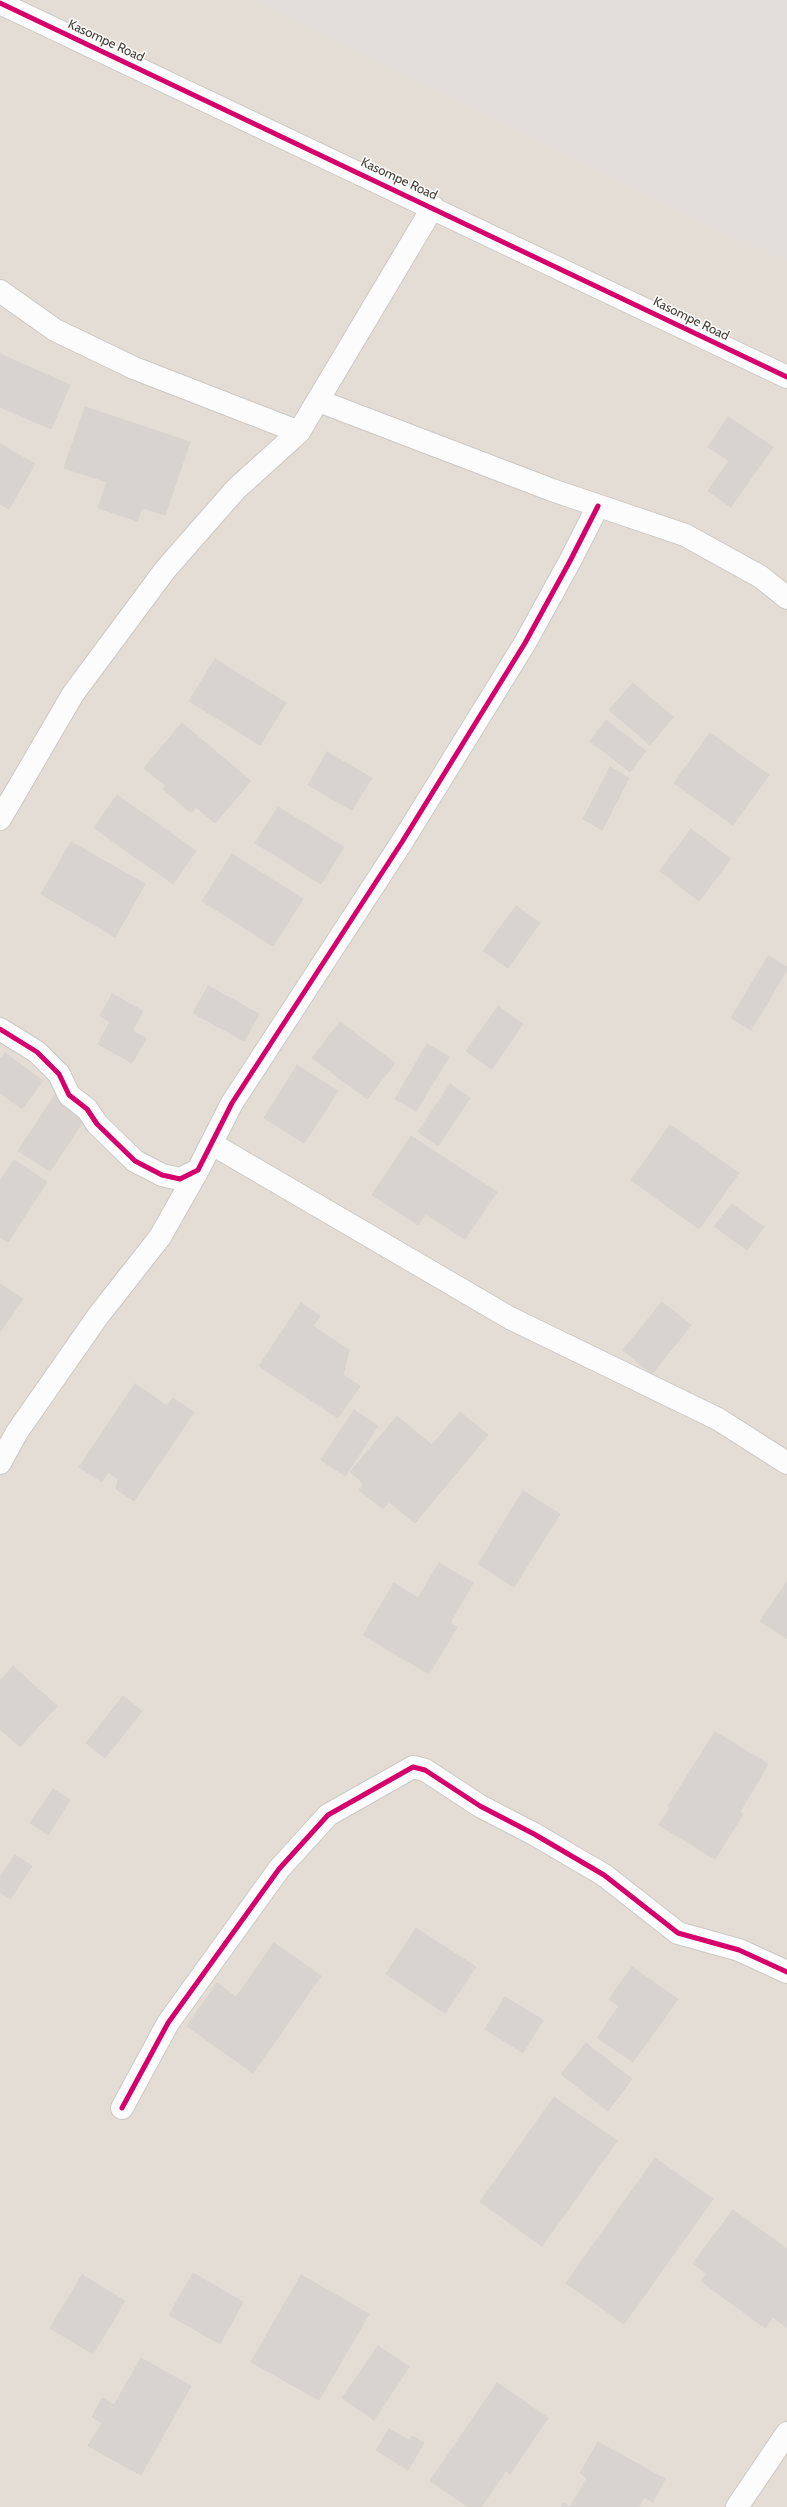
<!DOCTYPE html>
<style>
body{margin:0}
canvas{display:block;background:#f0ece8}
</style>
<canvas width="787" height="2507"></canvas>
<script>
const ctx = document.querySelector('canvas').getContext('2d');
ctx.lineJoin = 'round';
function paint(path, color) { ctx.fillStyle = color; ctx.fill(path, 'evenodd'); }
const toPath = rows => new Path2D(rows.map(r => 'M' + r).join(''));
function strokePath(path, color, width, dash) { ctx.strokeStyle = color; ctx.lineWidth = width; ctx.lineCap = dash ? 'butt' : 'round'; ctx.setLineDash(dash || []); ctx.stroke(path); }
function label(font, color, halo, rows, align = 'center') {
  ctx.font = font + ' Cabin,sans-serif'; ctx.lineWidth = 3; ctx.setLineDash([]); ctx.textBaseline = 'middle'; ctx.strokeStyle = halo; ctx.fillStyle = color; for (const [text, x, y, turn = 0] of rows) {
    ctx.save(); ctx.translate(x, y); ctx.rotate((+turn || 0) * Math.PI / 180); ctx.textAlign = isNaN(turn) ? turn : align; if (halo) ctx.strokeText(text, 0, 0); ctx.fillText(text, 0, 0); ctx.restore();
  }
}
const residential = toPath([
 [0,0,286,0,787,232,787,2507,0,2507]
]);
const industrial = toPath([
 [250,0,787,0,787,262,249,0]
]);
const building = toPath([
 [0,354,70,385,51,429,0,407,0,354],
 [85,407,190,442,165,515,142,508,137,521,98,508,107,482,64,468,85,407],
 [728,417,773,447,731,507,708,491,729,461,708,447,728,417],
 [0,444,35,464,9,509,0,504,0,444],
 [215,659,286,703,260,745,189,701,215,659],
 [633,683,673,717,650,745,609,710,633,683],
 [606,720,646,751,630,772,590,741,606,720],
 [182,723,251,781,215,823,196,807,191,813,163,789,166,786,144,768,182,723],
 [710,733,769,775,733,825,674,783,710,733],
 [327,752,372,778,352,810,308,785,327,752],
 [610,767,629,778,602,830,583,819,610,767],
 [117,795,196,851,173,884,94,828,117,795],
 [278,807,344,847,321,884,255,843,278,807],
 [691,829,731,859,699,901,660,871,691,829],
 [71,842,145,884,115,937,41,894,71,842],
 [232,854,303,899,273,946,202,901,232,854],
 [516,906,540,923,508,968,483,951,516,906],
 [768,956,787,967,787,970,751,1030,731,1018,768,956],
 [208,986,259,1014,244,1041,193,1013,208,986],
 [112,994,143,1011,132,1031,146,1038,132,1063,98,1044,110,1022,100,1016,112,994],
 [498,1006,523,1024,492,1069,466,1051,498,1006],
 [340,1022,395,1063,367,1099,312,1058,340,1022],
 [427,1044,449,1057,416,1111,395,1099,427,1044],
 [5,1053,43,1081,22,1109,0,1093,0,1059,5,1053],
 [297,1065,338,1091,304,1143,264,1118,297,1065],
 [450,1084,470,1098,438,1146,418,1132,450,1084],
 [55,1095,86,1117,50,1171,18,1151,55,1095],
 [670,1125,739,1173,699,1229,631,1180,670,1125],
 [411,1136,497,1192,465,1239,426,1214,418,1225,372,1195,411,1136],
 [14,1160,47,1182,8,1242,0,1237,0,1181,14,1160],
 [732,1204,764,1227,747,1250,714,1226,732,1204],
 [0,1284,23,1299,0,1332,0,1284],
 [662,1302,691,1325,652,1374,623,1350,662,1302],
 [301,1303,320,1316,313,1326,349,1350,343,1375,360,1386,338,1418,259,1366,301,1303],
 [135,1384,167,1406,173,1398,194,1412,134,1501,116,1489,118,1479,108,1472,102,1482,79,1467,135,1384],
 [354,1410,378,1426,345,1476,321,1460,354,1410],
 [460,1412,488,1435,415,1523,389,1502,383,1509,359,1490,364,1484,350,1472,397,1416,432,1445,460,1412],
 [523,1491,560,1514,514,1587,478,1564,523,1491],
 [439,1563,473,1583,450,1623,457,1627,429,1674,363,1635,394,1583,418,1598,439,1563],
 [787,1582,787,1639,760,1621,787,1582],
 [13,1666,57,1706,20,1747,0,1729,0,1681,13,1666],
 [123,1696,142,1711,105,1758,86,1743,123,1696],
 [715,1732,768,1764,740,1812,743,1814,715,1859,659,1825,670,1808,668,1806,715,1732],
 [53,1789,70,1800,48,1835,30,1823,53,1789],
 [15,1855,32,1866,10,1899,0,1892,0,1877,15,1855],
 [416,1928,476,1967,445,2013,386,1974,416,1928],
 [274,1943,321,1976,253,2073,187,2026,217,1983,236,1997,274,1943],
 [632,1967,678,1999,633,2062,597,2038,619,2006,609,1999,632,1967],
 [505,1997,543,2020,523,2053,485,2029,505,1997],
 [586,2043,632,2079,608,2111,561,2074,586,2043],
 [554,2097,617,2141,542,2246,480,2202,554,2097],
 [655,2158,713,2199,624,2324,566,2283,655,2158],
 [733,2210,787,2249,787,2328,773,2317,765,2328,701,2281,706,2274,693,2263,733,2210],
 [193,2273,243,2302,220,2344,169,2315,193,2273],
 [82,2275,125,2301,93,2354,50,2328,82,2275],
 [301,2275,369,2314,319,2400,251,2362,301,2275],
 [378,2346,409,2367,374,2420,342,2398,378,2346],
 [141,2358,191,2386,141,2475,88,2446,102,2423,92,2417,102,2398,114,2405,141,2358],
 [497,2383,548,2418,510,2474,506,2471,481,2507,468,2507,430,2481,497,2383],
 [389,2429,409,2440,412,2436,424,2443,408,2470,376,2450,389,2429],
 [598,2442,665,2479,653,2502,644,2497,639,2507,561,2507,563,2503,570,2507,587,2478,580,2473,598,2442]
]);
const minor = toPath([
 [0,291,55,330,134,368,299,432],
 [319,401,552,490,685,535,761,577,787,598],
 [0,819,73,694,165,570,236,489,299,432,433,207],
 [0,1029,37,1052,59,1074,69,1095,87,1109,97,1124,135,1161,162,1175,180,1179,198,1170,232,1103,402,842,525,643,570,561,598,506],
 [212,1144,510,1318,718,1419,787,1463],
 [0,1463,17,1432,98,1316,160,1237,198,1170],
 [122,2108,168,2023,279,1869,328,1815,413,1767,425,1770,480,1806,534,1834,604,1875,678,1933,739,1950,787,1972],
 [737,2507,787,2433]
]);
const tertiary = toPath([
 [0,3,787,377]
]);
const cycleway = toPath([
 [0,3,787,377],
 [0,1029,37,1052,59,1074,69,1095,87,1109,97,1124,135,1161,162,1175,180,1179,198,1170,232,1103,402,842,525,643,570,561,598,506],
 [122,2108,168,2023,279,1869,328,1815,413,1767,425,1770,480,1806,534,1834,604,1875,678,1933,739,1950,787,1972]
]);
const streetNames = [
 ["Kasompe Road",106,41,25],
 ["Kasompe Road",399,179,25],
 ["Kasompe Road",691,319,26]
];
paint(residential, '#e4ddd5');
paint(industrial, '#e3ddd9');
paint(building, '#d8d3cf');
strokePath(building, '#d8d3ce', 1);
strokePath(minor, '#ccc8c4', 24);
strokePath(tertiary, '#ccc8c4', 24);
strokePath(minor, '#fdfcfc', 22);
strokePath(tertiary, '#fdfcfc', 22);
strokePath(cycleway, '#d6006c', 5);
label('13px', '#453d34', '#fff', streetNames);
</script>
